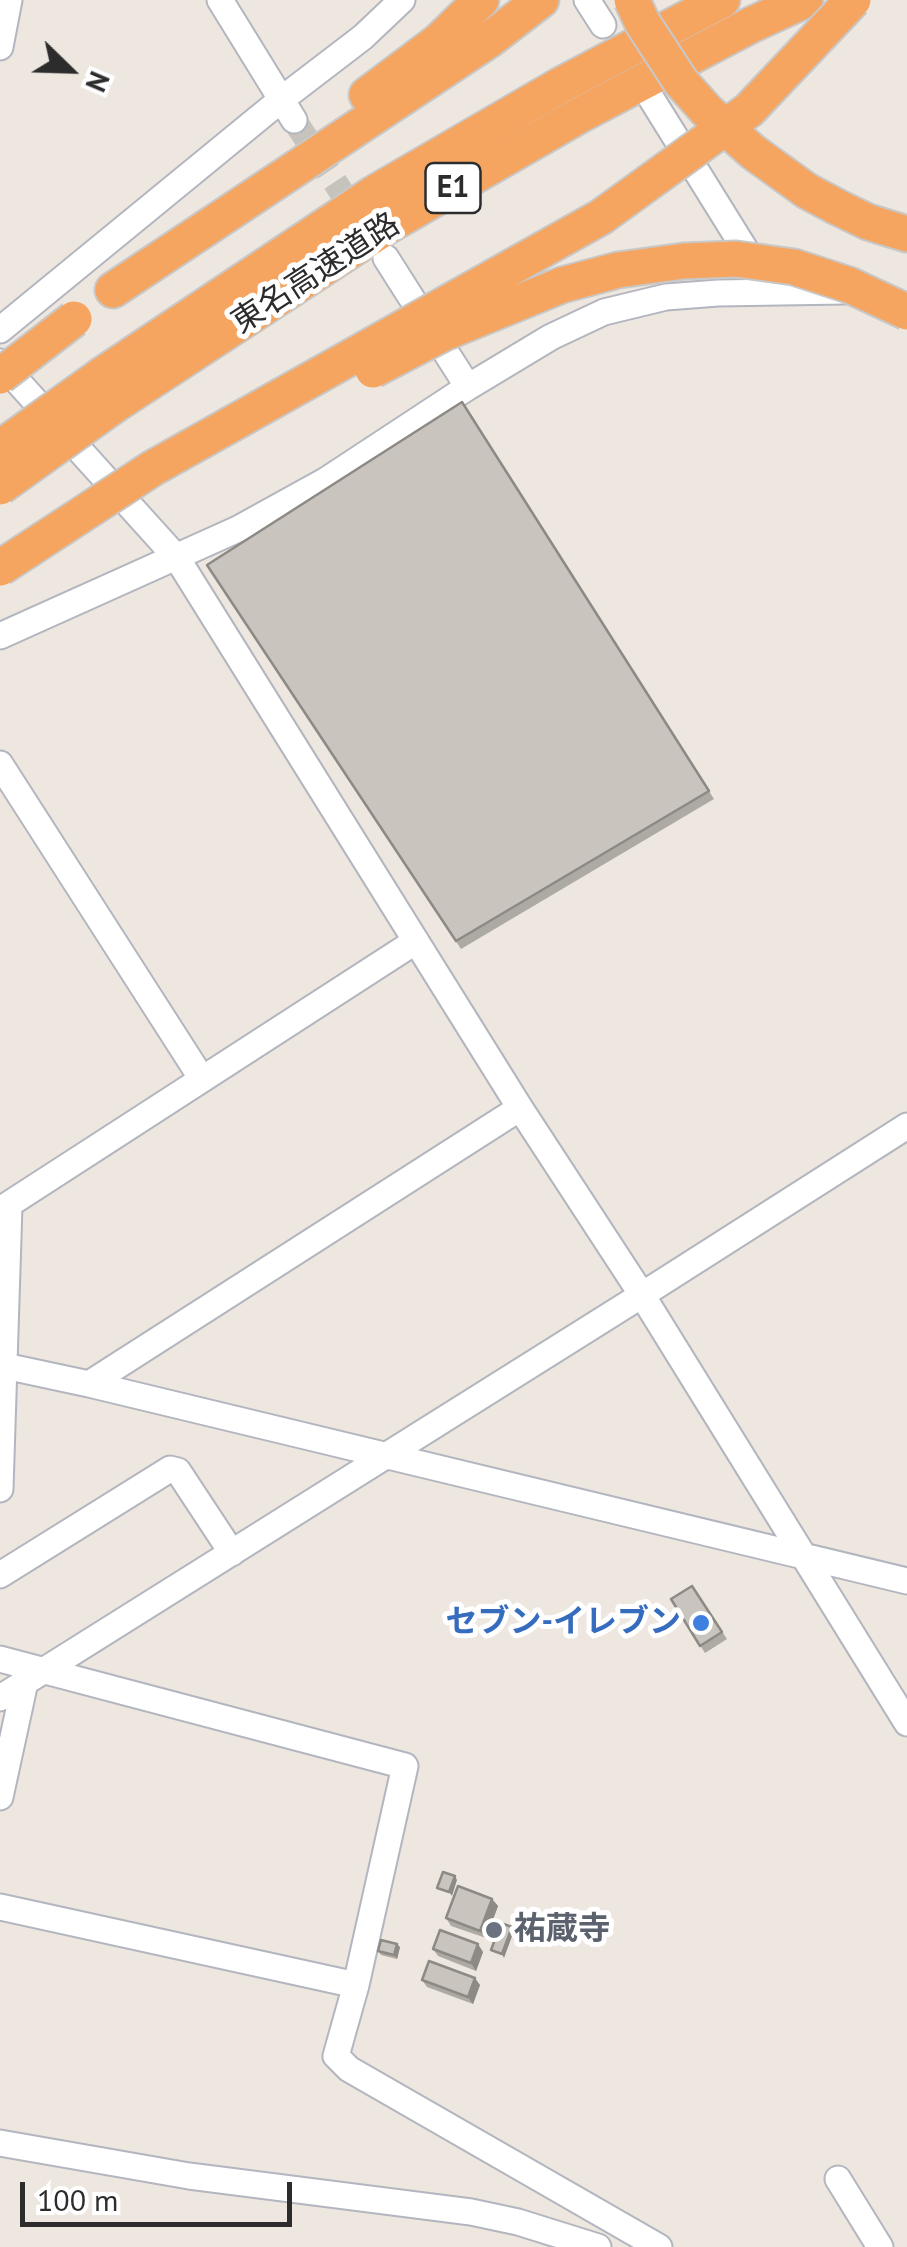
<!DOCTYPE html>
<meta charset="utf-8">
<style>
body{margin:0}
#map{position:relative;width:907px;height:2247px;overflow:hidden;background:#ede7e0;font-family:"PT Sans",sans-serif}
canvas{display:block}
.north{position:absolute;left:20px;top:20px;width:100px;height:100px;-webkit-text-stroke:8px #fff;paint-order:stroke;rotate:113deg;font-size:28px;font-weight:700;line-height:40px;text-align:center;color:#2c2c2c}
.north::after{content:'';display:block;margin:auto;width:35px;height:45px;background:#2c2c2c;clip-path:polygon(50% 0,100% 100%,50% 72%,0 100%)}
.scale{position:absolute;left:20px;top:2182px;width:272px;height:45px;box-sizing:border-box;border:5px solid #2c2c2c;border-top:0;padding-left:12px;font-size:30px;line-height:35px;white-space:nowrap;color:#2c2c2c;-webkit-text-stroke:8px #fff;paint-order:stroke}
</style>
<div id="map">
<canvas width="907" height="2247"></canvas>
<div class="north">N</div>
<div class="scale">100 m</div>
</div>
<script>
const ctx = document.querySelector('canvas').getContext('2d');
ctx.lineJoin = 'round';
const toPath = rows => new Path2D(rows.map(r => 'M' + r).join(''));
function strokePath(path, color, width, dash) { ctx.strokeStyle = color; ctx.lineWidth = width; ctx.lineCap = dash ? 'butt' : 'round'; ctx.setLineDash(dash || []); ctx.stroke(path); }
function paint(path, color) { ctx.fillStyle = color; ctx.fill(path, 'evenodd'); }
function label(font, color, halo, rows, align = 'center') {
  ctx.font = font + ' "PT Sans","Noto Sans JP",sans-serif'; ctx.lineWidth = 10; ctx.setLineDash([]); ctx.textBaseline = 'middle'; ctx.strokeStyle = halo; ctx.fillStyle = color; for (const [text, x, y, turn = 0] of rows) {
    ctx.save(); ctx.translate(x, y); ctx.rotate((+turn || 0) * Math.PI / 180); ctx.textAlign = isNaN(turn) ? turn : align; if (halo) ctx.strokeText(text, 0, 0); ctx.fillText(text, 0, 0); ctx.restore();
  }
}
const minorTunnel = toPath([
 [294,120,360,220]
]);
const minor = toPath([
 [220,0,294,120],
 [587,0,603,25],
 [0,47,9,0],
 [651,98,756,267],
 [386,258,468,387],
 [0,330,282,99,363,37,402,0],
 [0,362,177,558,520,1108,642,1295,907,1723],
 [0,636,238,529,325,481,468,387,551,337,604,312,666,297,718,293,845,291],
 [0,764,202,1079],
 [0,1210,416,941],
 [0,1365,89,1384,907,1581],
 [89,1384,520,1108],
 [0,1489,9,1206],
 [0,1575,170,1469,178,1471,232,1553],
 [0,1659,405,1766,356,1985,336,2056,349,2069,659,2247],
 [0,1698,642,1295,907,1126],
 [0,1797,25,1682],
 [0,1907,356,1985],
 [0,2143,189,2176,471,2212,518,2222,598,2247],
 [838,2179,880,2247]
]);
const highway = toPath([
 [367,95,439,41,481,0],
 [837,207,868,222,907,234],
 [113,290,489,40,541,0],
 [102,375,373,194,559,86,722,0],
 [116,404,389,225,578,116,751,25,805,0]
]);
const highwayBridge = toPath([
 [632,0,642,22,681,82,707,111,753,152,807,191,837,207],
 [373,370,444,333,562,285,618,270,684,261,736,259,794,267,849,285,907,312],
 [0,376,74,319],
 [0,448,102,375],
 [0,487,116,404],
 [0,568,153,468,601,217,749,110,853,0]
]);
const wall = toPath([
 [462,402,714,799,461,949,207,565],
 [692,1586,727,1639,705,1653,671,1599],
 [492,1899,498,1906,486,1938,451,1926,446,1918],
 [400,1947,397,1959,381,1955,378,1951],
 [433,1949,483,1952,476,1971,438,1956],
 [422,1980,480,1985,473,2004,427,1987]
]);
const shadedWall = toPath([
 [455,1876,457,1880,452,1896,449,1892],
 [492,1899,498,1906,486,1938,480,1931],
 [512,1927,514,1931,504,1958,502,1954],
 [397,1944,400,1947,397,1959,394,1955],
 [478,1944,483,1952,476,1971,471,1963],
 [475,1978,480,1985,473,2004,468,1997]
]);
const building = toPath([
 [462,402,709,791,456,941,207,565,462,402],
 [692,1586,722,1632,700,1646,671,1599,692,1586],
 [443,1872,455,1876,449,1892,437,1888,443,1872],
 [458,1886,492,1899,480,1931,446,1918,458,1886],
 [501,1923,512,1927,502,1954,491,1950,501,1923],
 [440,1930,478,1944,471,1963,433,1949,440,1930],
 [381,1940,397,1944,394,1955,378,1951,381,1940],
 [429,1961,475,1978,468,1997,422,1980,429,1961]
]);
const markers = [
 [701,1623,10,"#3f7fe0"],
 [494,1930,10,"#6b7280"]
];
const shields = [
 [453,188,55]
];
const shieldNames = [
 ["E1",453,188]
];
const streetNames = [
 ["東名高速道路",316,274,-33]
];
const shopNames = [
 ["セブン-イレブン",681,1623]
];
const worshipNames = [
 ["祐蔵寺",514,1930]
];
strokePath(minorTunnel, '#c6c2bc', 25, [25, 12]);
strokePath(minor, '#b3b5bf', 29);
strokePath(highway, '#c8c8c8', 39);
strokePath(minor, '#fff', 25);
strokePath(highway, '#f6a561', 35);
strokePath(highwayBridge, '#c8c8c8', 39, []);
strokePath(highwayBridge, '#f6a561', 35);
paint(wall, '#ada9a3');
paint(shadedWall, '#8d8a85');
paint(building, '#c9c5be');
strokePath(building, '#8d8a85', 2.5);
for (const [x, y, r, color] of markers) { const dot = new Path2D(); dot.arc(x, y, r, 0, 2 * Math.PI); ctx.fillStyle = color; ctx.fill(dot); strokePath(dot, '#fff', 4); }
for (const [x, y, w] of shields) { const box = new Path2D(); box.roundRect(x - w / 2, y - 25, w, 50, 8); ctx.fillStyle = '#fff'; ctx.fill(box); strokePath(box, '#2c2c2c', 2.5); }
label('bold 30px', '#2c2c2c', null, shieldNames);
label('32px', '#2c2c2c', '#fff', streetNames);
label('bold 32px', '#366cbe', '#fff', shopNames, 'right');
label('bold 32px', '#5b616d', '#fff', worshipNames, 'left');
</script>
